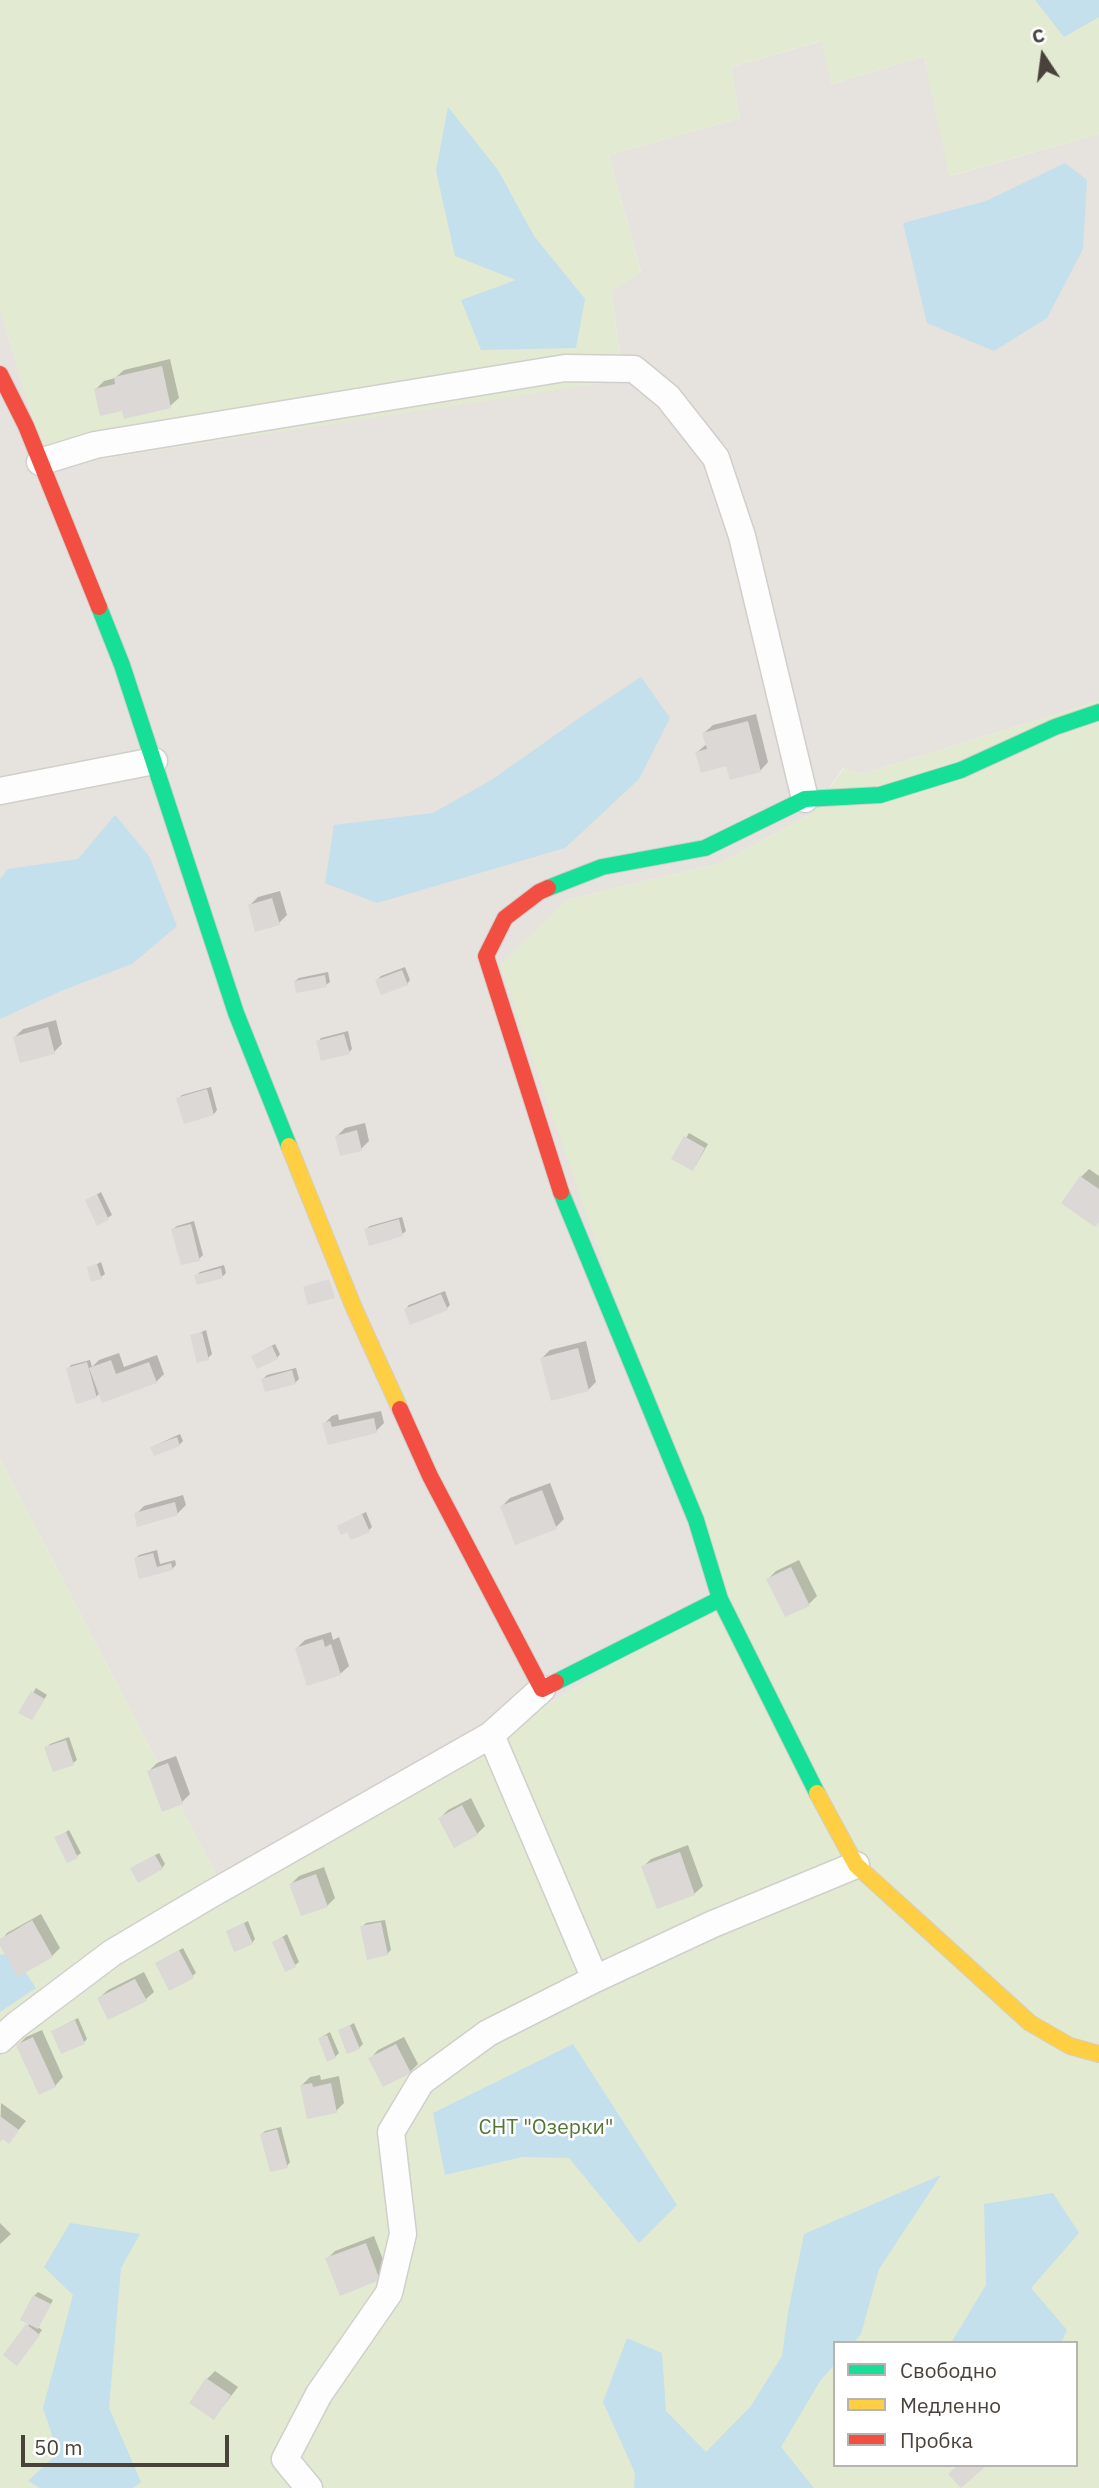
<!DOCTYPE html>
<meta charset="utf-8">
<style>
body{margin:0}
#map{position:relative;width:1099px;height:2488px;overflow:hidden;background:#f3f1ef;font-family:"IBM Plex Sans",sans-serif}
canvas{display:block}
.legend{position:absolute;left:833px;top:2341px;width:245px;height:126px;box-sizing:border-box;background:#fff;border:2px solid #b6b3b1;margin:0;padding:9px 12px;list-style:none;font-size:21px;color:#49423b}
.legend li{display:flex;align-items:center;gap:14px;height:35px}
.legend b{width:35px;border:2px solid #b6b3b1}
.north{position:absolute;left:1008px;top:21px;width:70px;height:70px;-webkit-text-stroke:5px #fff;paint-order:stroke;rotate:347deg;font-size:19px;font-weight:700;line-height:28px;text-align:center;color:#49423b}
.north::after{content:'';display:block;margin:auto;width:24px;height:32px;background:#49423b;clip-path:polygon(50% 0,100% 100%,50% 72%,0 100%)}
.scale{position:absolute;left:21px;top:2435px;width:208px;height:32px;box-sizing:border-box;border:4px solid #49423b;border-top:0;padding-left:9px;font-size:21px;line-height:24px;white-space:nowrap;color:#49423b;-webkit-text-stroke:5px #fff;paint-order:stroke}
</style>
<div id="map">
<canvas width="1099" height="2488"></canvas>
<ul class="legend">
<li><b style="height:9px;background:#16e098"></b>Свободно</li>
<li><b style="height:9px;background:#ffcf43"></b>Медленно</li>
<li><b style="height:9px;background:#f24e42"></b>Пробка</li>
</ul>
<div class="north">С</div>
<div class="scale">50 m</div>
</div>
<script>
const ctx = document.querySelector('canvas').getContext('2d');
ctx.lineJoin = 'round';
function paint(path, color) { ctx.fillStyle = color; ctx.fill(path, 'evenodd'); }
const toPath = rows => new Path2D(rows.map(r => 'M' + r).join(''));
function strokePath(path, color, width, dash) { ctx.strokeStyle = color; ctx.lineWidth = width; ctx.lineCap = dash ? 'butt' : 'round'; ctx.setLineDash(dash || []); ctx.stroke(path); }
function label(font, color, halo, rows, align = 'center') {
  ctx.font = font + ' "IBM Plex Sans",sans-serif'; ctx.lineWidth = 5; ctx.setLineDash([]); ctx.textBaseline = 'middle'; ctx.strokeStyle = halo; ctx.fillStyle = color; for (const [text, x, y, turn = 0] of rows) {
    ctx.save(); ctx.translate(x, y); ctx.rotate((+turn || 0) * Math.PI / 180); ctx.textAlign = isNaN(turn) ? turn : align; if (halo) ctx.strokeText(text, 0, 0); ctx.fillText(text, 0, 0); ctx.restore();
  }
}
const residential = toPath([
 [822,41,832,84,924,56,950,176,1099,134,1099,701,862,774,843,768,811,814,721,863,566,900,720,1599,229,1900,0,1459,0,308,47,467,624,379,611,291,641,272,609,155,740,118,731,67]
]);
const green = toPath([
 [0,0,1099,0,1099,134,949,176,924,56,832,84,821,41,731,67,740,118,609,155,641,273,611,291,624,380,47,467,0,308],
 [1099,701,1099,2488,0,2488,0,1459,229,1900,720,1599,500,965,566,900,721,863,811,814,844,768,862,774],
 [835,2343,1076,2343,1076,2465,835,2465]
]);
const water = toPath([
 [1035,0,1099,0,1099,17,1064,37],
 [448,107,498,170,534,236,585,299,576,348,481,350,461,300,516,280,455,256,436,171],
 [1065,163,1087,180,1083,249,1047,318,994,351,927,323,903,223,986,201],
 [641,677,670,718,639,779,565,848,377,903,325,883,334,825,433,813,493,779,582,716],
 [115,815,149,856,177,926,132,964,61,991,0,1019,0,879,8,869,78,859],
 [12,1952,36,1988,0,2012,0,1955],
 [573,2044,677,2205,639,2243,569,2158,522,2157,445,2175,433,2113],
 [941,2175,879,2269,861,2334,853,2343,835,2343,835,2364,820,2381,781,2447,814,2488,634,2488,635,2473,603,2402,627,2338,662,2353,666,2411,706,2452,751,2406,782,2356,788,2312,804,2234],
 [1053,2193,1079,2233,1031,2288,1067,2330,1061,2343,951,2343,986,2285,984,2204],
 [70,2223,140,2234,121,2268,109,2408,141,2482,133,2488,40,2488,28,2481,58,2453,43,2408,73,2295,44,2267]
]);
const shadow = toPath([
 [170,359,179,398,170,406,123,409,96,389,104,381,115,378,124,370],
 [756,714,768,762,760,771,727,764,697,752,707,744,704,733,713,725],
 [280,891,287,915,279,923,250,905,258,897],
 [405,967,410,980,407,984,377,980,381,976],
 [328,972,330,982,326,985,295,981,299,978],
 [56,1020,62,1044,54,1052,15,1037,23,1029],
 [348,1031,352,1049,349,1052,318,1042,321,1038],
 [211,1087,217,1110,214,1114,178,1099,182,1095],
 [365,1123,369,1141,361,1149,337,1136,345,1128],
 [689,1133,708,1144,696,1165,674,1159],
 [1089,1169,1099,1176,1099,1221,1081,1177],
 [101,1192,112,1215,98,1224,87,1200],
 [402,1217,406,1231,402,1234,366,1229,370,1226],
 [194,1221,203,1255,199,1259,173,1229,177,1226],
 [101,1262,105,1274,101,1277,89,1268],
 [224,1265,226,1273,223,1276,196,1276,200,1272],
 [445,1291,450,1305,447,1308,406,1309,409,1305],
 [206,1330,212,1354,208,1358,192,1336],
 [586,1341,596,1382,588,1390,542,1358,550,1350],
 [275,1344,280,1354,277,1358,253,1356],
 [119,1353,124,1367,157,1355,164,1374,156,1382,100,1393,96,1397,68,1369,71,1365,90,1360,92,1367,99,1360],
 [296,1368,299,1379,295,1383,263,1379,267,1375],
 [381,1411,384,1423,376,1431,329,1443,324,1424,332,1416,338,1414,339,1420],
 [180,1434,183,1441,179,1445,152,1447],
 [550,1483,564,1519,556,1527,502,1506,510,1498],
 [183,1495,186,1505,178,1513,136,1514,144,1506],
 [366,1512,372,1527,369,1530,348,1530,339,1526],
 [157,1550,160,1564,175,1560,176,1565,172,1569,141,1577,136,1558,139,1555],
 [799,1560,817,1596,809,1604,768,1579,776,1571],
 [331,1632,333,1640,339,1637,349,1666,340,1674,297,1648,305,1640],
 [36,1688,47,1695,32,1718,21,1712],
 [69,1737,77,1760,73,1763,46,1748,50,1744],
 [176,1756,190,1794,182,1802,149,1771,157,1763],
 [471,1798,485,1826,477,1834,440,1818,448,1810],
 [69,1830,81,1853,77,1856,56,1838],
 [688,1845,703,1886,694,1894,643,1867,651,1859],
 [159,1853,165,1864,162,1868,132,1868],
 [324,1867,335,1898,327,1906,291,1884,299,1876],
 [41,1914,60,1948,52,1956,0,1942,7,1933],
 [385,1920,391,1950,387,1954,362,1927,366,1923],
 [248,1921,255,1939,252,1943,228,1931],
 [287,1934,299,1962,295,1965,274,1942],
 [183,1948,196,1973,192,1976,157,1963],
 [144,1972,154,1992,145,2000,99,1998,108,1990],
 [78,2018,87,2039,84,2042,53,2031],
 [354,2023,363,2044,359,2048,340,2031],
 [42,2030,63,2077,55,2086,18,2045,26,2037],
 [330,2032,339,2053,335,2057,320,2038],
 [404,2037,418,2064,410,2072,370,2059,378,2050],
 [320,2075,321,2080,339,2076,344,2103,336,2111,302,2085,310,2077],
 [1,2103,26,2121,9,2141,4,2137,0,2141],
 [281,2127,290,2162,287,2166,262,2134,265,2131],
 [0,2223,11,2234,0,2244],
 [374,2236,387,2270,379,2278,327,2259,335,2251],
 [38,2292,53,2300,38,2327,42,2330,20,2360,5,2355,30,2323,34,2296],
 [215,2371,238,2387,214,2418,207,2379]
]);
const building = toPath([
 [162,366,171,408,124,419,122,411,100,416,94,389,115,384,114,377],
 [748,721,761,772,730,780,726,766,701,773,695,752,707,749,702,733],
 [272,898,280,925,255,932,248,905],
 [402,970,408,985,381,995,375,980],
 [325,975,327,987,296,993,294,981],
 [48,1027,55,1054,20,1063,13,1037],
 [344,1034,350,1054,321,1061,316,1041],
 [207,1089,214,1115,184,1124,176,1098],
 [357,1130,362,1151,340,1156,335,1136],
 [684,1136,705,1148,693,1171,671,1159],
 [1080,1176,1099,1189,1099,1222,1095,1227,1061,1203],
 [97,1194,109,1220,97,1226,85,1200],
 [399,1219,403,1236,369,1246,364,1229],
 [191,1224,200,1261,181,1265,171,1229],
 [97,1264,102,1279,91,1282,87,1267],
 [221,1268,223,1278,197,1285,194,1275],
 [329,1279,335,1298,308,1305,303,1287],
 [441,1294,448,1310,410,1325,404,1309],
 [202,1332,209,1360,197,1363,190,1335],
 [272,1346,278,1359,257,1369,251,1356],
 [578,1348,589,1391,551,1401,540,1358],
 [111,1360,116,1374,149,1362,157,1383,102,1403,89,1368],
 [87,1362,97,1398,76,1404,66,1368],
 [292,1370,296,1384,265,1392,261,1379],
 [374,1418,377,1433,328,1445,322,1423,330,1421,332,1427],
 [177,1437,180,1446,154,1456,150,1447],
 [542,1490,557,1529,515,1545,500,1506],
 [175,1502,178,1515,137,1527,134,1513],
 [362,1514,370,1532,351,1540,347,1532,341,1535,337,1526],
 [153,1553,157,1567,171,1563,173,1570,139,1579,134,1558],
 [791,1567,810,1606,785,1617,766,1579],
 [323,1639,325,1647,331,1644,341,1675,307,1686,295,1648],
 [31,1691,45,1699,32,1720,18,1713],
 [66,1740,74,1765,53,1772,44,1747],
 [168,1763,183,1804,162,1812,147,1771],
 [462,1805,478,1835,454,1848,438,1818],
 [66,1832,78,1858,67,1863,54,1837],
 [680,1852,695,1895,657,1909,641,1866],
 [155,1855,163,1869,138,1883,130,1868],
 [316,1874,328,1907,301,1916,289,1884],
 [32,1920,53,1957,18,1977,0,1946,0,1939],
 [381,1922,388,1955,367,1960,360,1926],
 [244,1923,253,1944,234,1952,226,1931],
 [283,1937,296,1967,285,1972,272,1942],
 [179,1950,194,1978,169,1991,155,1963],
 [135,1979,147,2001,108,2020,97,1998],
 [75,2020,85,2044,61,2054,51,2031],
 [350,2025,360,2049,347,2054,338,2030],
 [327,2035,336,2058,327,2062,318,2038],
 [33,2037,56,2087,39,2095,16,2045],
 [396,2044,411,2073,383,2087,368,2058],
 [312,2083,313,2087,331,2083,337,2113,307,2119,300,2085],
 [0,2116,19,2130,9,2144,3,2139,0,2142],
 [277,2129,288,2168,270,2172,260,2134],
 [366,2243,380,2280,340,2296,325,2258],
 [33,2295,51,2304,38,2329,20,2320],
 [26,2324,40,2335,17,2366,3,2355],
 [206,2378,231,2395,214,2420,189,2403],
 [958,2465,987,2465,961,2488,948,2474]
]);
const street = toPath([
 [40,462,95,445,565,368,634,369,668,397,716,458,742,536,805,799],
 [0,791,154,761],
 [491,1735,595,1979],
 [0,2040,15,2026,112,1953,208,1896,491,1735,542,1689],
 [309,2488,285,2459,319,2394,389,2293,403,2234,391,2132,421,2082,488,2033,595,1979,713,1924,856,1865]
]);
const fast = toPath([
 [99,607,122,665,236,1013,289,1146],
 [548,888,602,867,705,848,805,799,880,795,961,770,1055,727,1099,712],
 [561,1192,696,1520,720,1599],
 [556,1682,720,1599,817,1793]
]);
const slow = toPath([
 [289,1146,354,1308,400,1409],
 [817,1793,856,1865,1030,2023,1070,2046,1099,2054]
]);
const jam = toPath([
 [0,374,26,426,99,607],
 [548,888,539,892,505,918,486,956,561,1192],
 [400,1409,430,1476,542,1689,556,1682]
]);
const parkNames = [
 ["СНТ \"Озерки\"",546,2128]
];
paint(residential, '#e6e2dd');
paint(green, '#e3ead2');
paint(water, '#c4e0ec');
paint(shadow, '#0003');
paint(building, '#dbd8d6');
strokePath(street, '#d1cfcc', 29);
strokePath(fast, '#d3cec7', 18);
strokePath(slow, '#d3cec7', 18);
strokePath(jam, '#d3cec7', 18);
strokePath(street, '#fdfdfd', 26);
strokePath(fast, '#16e098', 16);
strokePath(slow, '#ffcf43', 16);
strokePath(jam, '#f24e42', 16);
label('21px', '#537533', '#fff', parkNames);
</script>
